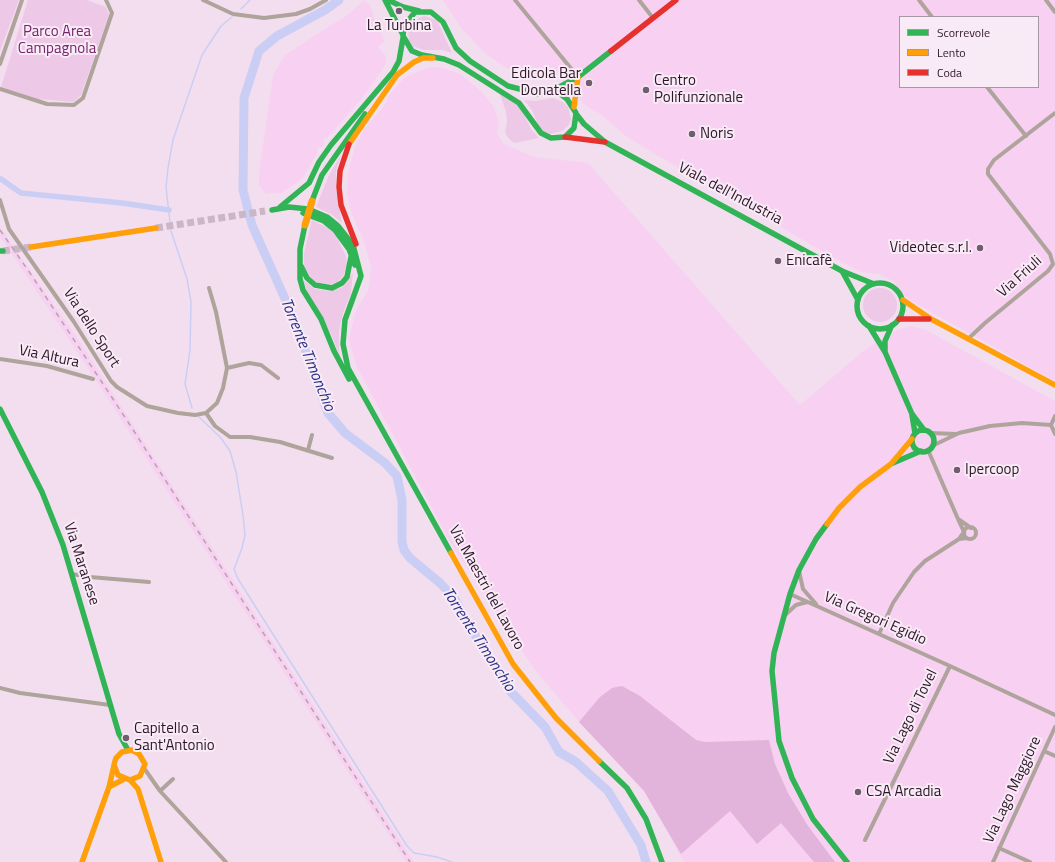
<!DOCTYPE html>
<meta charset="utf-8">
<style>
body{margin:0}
#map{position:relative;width:1055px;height:862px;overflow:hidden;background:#f3deef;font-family:"Titillium Web",sans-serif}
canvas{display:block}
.legend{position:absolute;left:899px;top:16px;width:140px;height:72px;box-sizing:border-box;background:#f9ebf6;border:1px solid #a796a4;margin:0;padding:5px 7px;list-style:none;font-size:12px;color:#2d162a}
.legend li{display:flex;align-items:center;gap:8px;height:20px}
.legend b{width:20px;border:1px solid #a796a4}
</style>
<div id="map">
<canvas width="1055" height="862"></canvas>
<ul class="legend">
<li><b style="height:5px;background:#30b455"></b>Scorrevole</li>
<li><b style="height:5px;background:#ff9f0a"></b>Lento</li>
<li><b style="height:5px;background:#e5322d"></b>Coda</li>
</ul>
</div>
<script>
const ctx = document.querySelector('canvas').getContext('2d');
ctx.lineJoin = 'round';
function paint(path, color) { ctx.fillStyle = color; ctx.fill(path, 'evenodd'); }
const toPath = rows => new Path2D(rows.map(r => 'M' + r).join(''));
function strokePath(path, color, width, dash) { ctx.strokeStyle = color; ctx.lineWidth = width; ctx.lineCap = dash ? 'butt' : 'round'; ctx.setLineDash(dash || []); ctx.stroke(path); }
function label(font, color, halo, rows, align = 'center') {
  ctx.font = font + ' "Titillium Web",sans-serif'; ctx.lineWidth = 4; ctx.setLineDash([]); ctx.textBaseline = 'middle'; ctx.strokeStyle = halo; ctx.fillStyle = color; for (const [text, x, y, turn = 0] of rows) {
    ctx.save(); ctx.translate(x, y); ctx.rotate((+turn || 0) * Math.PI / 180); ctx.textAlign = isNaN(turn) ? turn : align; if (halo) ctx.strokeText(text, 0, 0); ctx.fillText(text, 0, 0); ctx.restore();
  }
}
const built = toPath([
 [364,0,370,5,374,16,373,17,385,41,378,47,386,56,386,64,366,93,339,125,327,138,324,138,323,147,318,147,317,154,302,179,281,193,266,194,259,185,259,174,273,75,285,55,350,13],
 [443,0,1055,0,1055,381,913,302,903,295,893,281,879,274,860,272,829,255,650,151,624,135,602,115,586,106,557,75,542,76,508,69,486,54,461,28],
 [900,17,1038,17,1038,87,900,87],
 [438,67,459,73,482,92,494,107,499,123,497,133,504,144,534,157,588,163,800,405,867,348,898,330,910,326,926,330,1055,401,1055,862,684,862,644,791,575,717,537,673,450,542,356,365,349,340,355,313,368,290,371,268,365,244,352,214,347,194,348,173,355,147,363,131,384,106,390,94,405,77,427,68],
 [0,227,80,342,414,862,406,862,101,388,0,236]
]);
const green = toPath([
 [0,0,19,0,0,51],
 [28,0,87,0,106,7,109,15,81,95,74,102,26,98,1,87],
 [424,16,437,20,452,53,443,50,423,50,413,46,409,41,408,28,412,22],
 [499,92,513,101,522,111,531,129,539,138,515,143,510,140,505,133,507,122,506,112],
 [553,98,563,102,568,107,571,119,568,126,562,131,550,134,543,131,539,127,532,110,524,100,534,101],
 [341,155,336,171,336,189,342,223,331,214,316,207,329,175],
 [312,220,328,228,336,236,346,256,347,266,343,276,338,282,330,285,314,281,307,273,304,265,304,253],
 [353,273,351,293,343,313,339,331,339,350,342,362,331,334,309,296,303,280,315,289,330,291,343,287],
 '863 305a17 17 0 1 1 34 0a17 17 0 1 1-34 0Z'
]);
const forest = toPath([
 [622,686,640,696,696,740,705,742,769,740,775,764,788,793,808,826,835,862,814,862,781,823,757,844,730,811,681,854,644,791,579,722,600,697,612,688]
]);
const stream = toPath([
 [241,9,250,0],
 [192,408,185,384,190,350,191,302,187,279,171,231,166,187,168,168,173,140,202,55,221,26,232,17],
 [199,417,221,438,230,451,236,472,243,515,245,535,242,548,234,569,238,579,407,846,414,853,437,857,452,862]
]);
const canal = toPath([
 [1,179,21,193,122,203,169,210]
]);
const river = toPath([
 [339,0,325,10,277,36,259,51,244,98,243,190,252,225,295,321,328,413,345,433,385,463,397,476,402,500,402,542,404,550,410,558,440,583,455,599,465,619,511,692,545,727,559,752,576,762,608,791,641,845,646,862]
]);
const highwayTunnel = toPath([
 [156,228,265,211],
 [3,251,31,247]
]);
const street = toPath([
 [203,0,233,14,264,18,296,14,310,9,326,0],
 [515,0,578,77],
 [639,0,653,18],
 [919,0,932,17],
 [1046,0,1055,12],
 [0,64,22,0],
 [987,87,1026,136],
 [0,89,47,104,74,105,83,98,112,13,106,0],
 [0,200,9,229,74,322,111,381,117,387,147,406,178,413,195,415,206,413,217,403,223,388,227,368,216,312,209,288],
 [969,338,985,323,1048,271,1053,264,1050,254,988,174,988,169,994,160,1055,113],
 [0,359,47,366,93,379],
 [227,368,249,363,261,365,278,378],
 [206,413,215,426,230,437,250,437,280,442,332,458],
 [1055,416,1051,425,1055,434],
 [930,433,957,434],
 [932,446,959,433,990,426,1022,423,1051,425],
 [308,450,312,435],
 [928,450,958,519],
 '964 533a6 6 0 1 1 12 0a6 6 0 1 1-12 0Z',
 [967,538,959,539,964,532,958,519,971,528],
 [799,571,803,589,816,604],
 [72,574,90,577,149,582],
 [790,594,950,666],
 [784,616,796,605,807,602],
 [879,634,893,603,914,572,925,561,959,539],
 [0,688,20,693,110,705],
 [1044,751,1055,756],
 [144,768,160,791,226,862],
 [160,791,173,779],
 [865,840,950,666,1055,715],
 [999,848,1030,862],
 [993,862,1055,727]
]);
const fast = toPath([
 [385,0,402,33],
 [388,0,403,7,419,11],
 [552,91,559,93,567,99,576,113,574,128,565,137,551,138,541,133,519,103,459,65,444,59,422,55,412,51,403,36,404,26,415,12,431,12,443,22,456,48,470,61,508,86,539,94,552,91,578,77,611,51],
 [577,115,584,124,605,142,842,271,874,284],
 [312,201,322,175,365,114],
 [280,207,309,183,319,162,331,145,393,72,399,61,403,38],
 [272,210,289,207,308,209,327,217,338,226,353,245,361,276,345,320,343,344,348,368,451,553],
 [303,213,324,221,335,230,349,249,355,265],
 [305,225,300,249,300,279,303,290,321,319,334,351,349,379],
 [0,251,3,251],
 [301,266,307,278,315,285,332,288,342,283,347,277,351,257],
 [842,271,858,300],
 '857 306a23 23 0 1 1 46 0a23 23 0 1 1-46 0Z',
 [869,326,885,352,912,414,924,430],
 [885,352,885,341,892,325],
 [0,409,42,492,63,545,119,734,128,750],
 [912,415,915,433],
 '912 441a11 11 0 1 1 22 0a11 11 0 1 1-22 0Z',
 [893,463,921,451],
 [827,524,816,539,799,570,790,594,774,653,772,671,779,741,792,778,813,819,847,862],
 [599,761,627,788,646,819,662,862]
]);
const slow = toPath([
 [574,107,578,77],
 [349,144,397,75,414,62,423,58,433,58],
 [31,247,156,228],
 [903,300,931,319,1055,385],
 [827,524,839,508,860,487,891,464,912,439],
 [451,553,513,664,556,718,599,761],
 [130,780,138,789,161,862],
 [109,787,124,779],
 [82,862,109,787,115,761,116,758,122,752,132,750,139,754,145,764,140,776,130,780,118,775,114,765]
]);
const jam = toPath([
 [611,51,676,0],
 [565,137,605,142],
 [349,144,340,171,339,187,341,205,356,244],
 [899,319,929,319]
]);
const rail = toPath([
 [0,230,32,276,130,425,410,862]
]);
const slowBridge = toPath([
 [305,225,312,201]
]);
const markers = [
 [399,11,4,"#725c6f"],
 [589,83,4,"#725c6f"],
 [646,90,4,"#725c6f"],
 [692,134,4,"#725c6f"],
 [980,248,4,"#725c6f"],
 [778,261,4,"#725c6f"],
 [957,470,4,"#725c6f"],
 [126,738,4,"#725c6f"],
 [858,792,4,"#725c6f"]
];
const poiNames = [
 ["La Turbina",399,26,"center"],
 ["Edicola Bar",581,74,"right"],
 ["Donatella",581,91,"right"],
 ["Centro",654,81],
 ["Polifunzionale",654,98],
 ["Noris",700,134],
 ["Videotec s.r.l.",972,248,"right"],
 ["Enicafè",786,261],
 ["Ipercoop",965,470],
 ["Capitello a",134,729],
 ["Sant'Antonio",134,746],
 ["CSA Arcadia",866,792]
];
const parkNames = [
 ["Parco Area",57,32],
 ["Campagnola",57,49]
];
const streetNames = [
 ["Viale dell'Industria",730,194,28],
 ["Via Friuli",1020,277,-42],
 ["Via dello Sport",91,328,57],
 ["Via Altura",49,357,12],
 ["Via Maranese",81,564,72],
 ["Via Maestri del Lavoro",486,588,61],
 ["Via Gregori Egidio",875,619,24],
 ["Via Lago di Tovel",911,717,-64],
 ["Via Lago Maggiore",1013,790,-65]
];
const waterNames = [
 ["Torrente Timonchio",307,355,68],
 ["Torrente Timonchio",478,640,57]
];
paint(built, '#f8d0f2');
paint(green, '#eec8e7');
paint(forest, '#e2b4db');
strokePath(stream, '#cbcef4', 1.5);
strokePath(canal, '#cbcef4', 5.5);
strokePath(river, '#cbcef4', 9);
strokePath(highwayTunnel, '#cbb6c8', 7, [7, 3.5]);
strokePath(street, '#aea49b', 4);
strokePath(fast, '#30b455', 5.5);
strokePath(slow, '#ff9f0a', 5.5);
strokePath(jam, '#e5322d', 5.5);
strokePath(rail, '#b2a5a7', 1.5, [5, 5]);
strokePath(slowBridge, '#ff9f0a', 7);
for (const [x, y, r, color] of markers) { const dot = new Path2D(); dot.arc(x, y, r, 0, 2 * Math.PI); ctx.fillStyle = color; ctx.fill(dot); strokePath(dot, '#f9ebf6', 1.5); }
label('15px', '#2d162a', '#f9ebf6', poiNames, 'left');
label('15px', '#74256c', '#f9ebf6', parkNames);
label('15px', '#2d162a', '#f9ebf6', streetNames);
label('italic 16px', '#273086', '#f9ebf6', waterNames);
</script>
